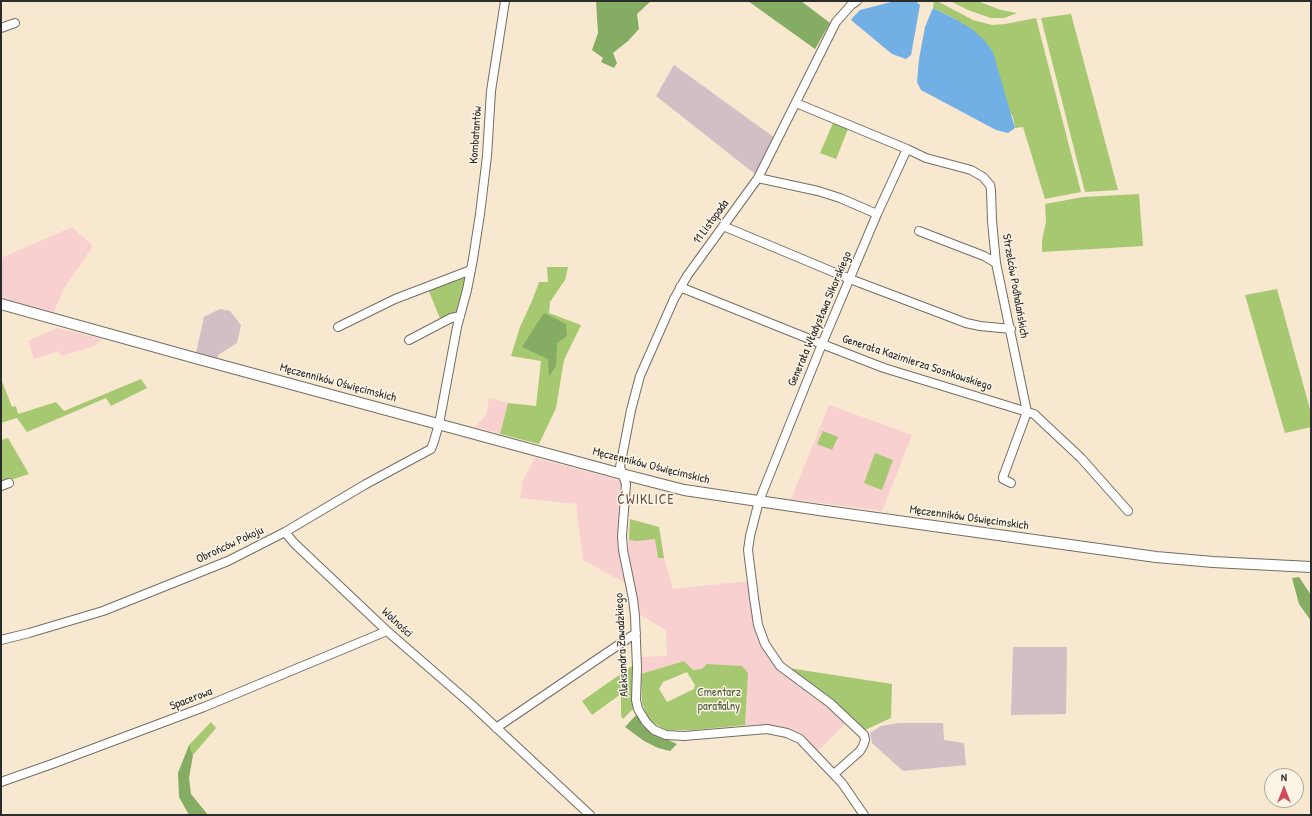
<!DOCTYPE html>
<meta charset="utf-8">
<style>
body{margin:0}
#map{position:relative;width:1312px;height:816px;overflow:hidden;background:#f8e8d0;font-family:"Patrick Hand",sans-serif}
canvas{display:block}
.frame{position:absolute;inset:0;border:2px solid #2b2b2b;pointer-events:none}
.north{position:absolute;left:1264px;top:768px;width:40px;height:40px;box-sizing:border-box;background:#fcf5e5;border:1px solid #a8a49b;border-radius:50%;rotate:0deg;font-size:11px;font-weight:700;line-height:16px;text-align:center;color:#2b2b2b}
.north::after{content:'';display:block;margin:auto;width:14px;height:18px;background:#d1495b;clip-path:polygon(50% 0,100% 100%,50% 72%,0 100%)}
</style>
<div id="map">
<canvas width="1312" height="816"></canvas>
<div class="frame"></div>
<div class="north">N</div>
</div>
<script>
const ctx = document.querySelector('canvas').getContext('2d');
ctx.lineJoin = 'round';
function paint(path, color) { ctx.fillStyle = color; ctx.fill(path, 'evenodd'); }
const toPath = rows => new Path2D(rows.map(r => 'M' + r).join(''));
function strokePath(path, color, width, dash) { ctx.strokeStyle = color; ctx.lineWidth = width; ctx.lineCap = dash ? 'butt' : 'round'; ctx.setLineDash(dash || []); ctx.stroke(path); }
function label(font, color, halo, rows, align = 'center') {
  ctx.font = font + ' "Patrick Hand",sans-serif'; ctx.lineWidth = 3; ctx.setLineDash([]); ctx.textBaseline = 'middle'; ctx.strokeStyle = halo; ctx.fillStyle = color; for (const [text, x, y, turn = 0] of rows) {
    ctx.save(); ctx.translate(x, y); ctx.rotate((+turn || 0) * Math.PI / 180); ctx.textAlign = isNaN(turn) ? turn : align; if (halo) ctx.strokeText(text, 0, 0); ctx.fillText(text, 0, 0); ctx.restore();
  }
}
const built = toPath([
 [72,227,93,246,63,290,54,312,1,298,1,258],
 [57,328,102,339,95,346,61,356,58,351,34,359,28,341],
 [489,398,508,403,500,434,475,427,486,415],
 [829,405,912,435,882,511,791,499],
 [535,458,622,481,619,535,622,567,627,584,583,560,576,504,520,498,523,480],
 [630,519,659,527,664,558,673,589,748,581,753,626,762,647,777,670,827,704,846,723,818,751,802,736,788,729,766,725,745,725,748,673,702,669,693,670,684,661,641,674,640,657,667,656,666,630,639,614,628,548]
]);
const industrial = toPath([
 [674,65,775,138,755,174,656,96],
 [220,309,230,311,241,325,237,343,218,355,218,358,196,353,204,317],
 [1013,647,1067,647,1066,714,1011,715],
 [899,723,943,723,944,740,964,743,966,765,903,771,872,743,870,733,881,726]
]);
const green = toPath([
 [934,1,937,1,973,20,992,25,1005,24,1036,18,1081,192,1045,199,1023,127,1015,128,1013,117,955,19,933,8],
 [950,1,977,1,1001,10,1017,13,1004,18,991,18,968,10],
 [1071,14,1118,190,1085,192,1041,18],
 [833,123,848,129,836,159,820,153],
 [1139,194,1143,246,1042,252,1042,240,1046,222,1045,204,1083,197],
 [547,267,568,267,565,280,550,302,549,313,581,325,564,360,556,408,539,444,500,434,508,403,536,406,541,361,511,356,520,327,532,301,539,282,548,282],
 [467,274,459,314,441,321,428,289],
 [1277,289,1311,413,1311,427,1285,433,1245,295],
 [1,379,12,407,16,406,18,414,56,402,64,411,141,379,147,388,111,406,106,398,27,432,17,418,1,423],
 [823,431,838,437,832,450,817,444],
 [8,438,29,474,1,483,1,440],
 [875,453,893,460,882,490,864,483],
 [630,519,659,527,664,558,658,558,655,539,637,541,629,540],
 [684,661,693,670,702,669,707,664,742,666,748,673,745,725,694,730,665,730,648,719,642,703,641,674],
 [687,672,695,685,694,689,667,702,659,689,663,682],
 [632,666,633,700,634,708,623,719,621,716,621,694,592,715,582,701],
 [789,668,892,684,891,718,863,731],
 [211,722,216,728,193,755,189,745]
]);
const forest = toPath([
 [596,1,651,1,637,14,639,29,628,41,613,53,617,63,614,68,601,62,603,58,592,50,598,33],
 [748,1,801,1,830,23,815,49],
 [544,313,566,324,567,336,557,343,556,366,549,376,548,359,522,347],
 [1299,577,1311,595,1311,621,1299,604,1292,578],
 [637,714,653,733,677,744,670,751,658,748,644,741,625,727],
 [189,745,193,755,189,778,191,794,208,815,189,815,179,797,178,773]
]);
const water = toPath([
 [895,1,916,1,920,5,911,55,906,59,892,54,851,20,853,17,860,10],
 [933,8,955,19,972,29,984,40,993,52,1015,128,1008,133,996,130,921,90,917,82,919,59,925,27]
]);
const minor = toPath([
 [857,1,851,5,836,22,758,178,687,276,674,299,640,376,631,410,620,467,626,484,622,536,623,550,633,599,635,616,637,668,636,700,638,709,646,722,654,730,666,735,684,736,767,729,787,733,800,739,842,783,864,815],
 [1,28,15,23],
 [796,103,907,149,926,158,971,170,983,177,990,185,991,190,992,221,996,263,1027,412,1003,477,1003,479,1011,483],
 [758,178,818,191,840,198,877,214],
 [723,226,850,279,966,323,980,326,1011,329],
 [919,231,984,256,996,263],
 [680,287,822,344,884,368,1034,414,1081,458,1128,511],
 [338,327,395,299,471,270],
 [409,340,451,318,460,316],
 [1,486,9,483],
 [285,532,294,543,387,631,471,704,590,815],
 [1,640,29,633,103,611,228,561,285,532,366,484,431,449,434,441,439,424,457,327,467,290,473,259,480,214,487,156,491,91,505,1],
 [496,728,636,633],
 [834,774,860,751,863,746,865,740,864,735,830,703,780,666,765,644,758,625,754,598,748,550,750,536,759,501,822,344,877,214,907,149],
 [1,782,52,764,204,707,387,631]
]);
const major = toPath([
 [1,304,195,358,622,474,684,490,819,510,1156,557,1213,562,1311,567]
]);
const streetNames = [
 ["Kombatantów",476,135,-86],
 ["11 Listopada",711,222,-54],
 ["Strzelców Podhalańskich",1015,286,80],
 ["Generała Władysława Sikorskiego",820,319,-67],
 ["Generała Kazimierza Sosnkowskiego",917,363,18],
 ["Męczenników Oświęcimskich",338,383,15],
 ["Męczenników Oświęcimskich",651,466,14],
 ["Męczenników Oświęcimskich",969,518,8],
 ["Obrońców Pokoju",230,545,-25],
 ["Wolności",397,623,43],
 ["Aleksandra Zawadzkiego",622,645,-93],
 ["Spacerowa",191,699,-21]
];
const parkNames = [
 ["Cmentarz",719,693],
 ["parafialny",719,707]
];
const quarterNames = [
 ["ĆWIKLICE",646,500]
];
paint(built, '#f7d0cf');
paint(industrial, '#d2bec5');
paint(green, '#a6c871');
paint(forest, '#84ac63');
paint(water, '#72afe4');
strokePath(minor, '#736d65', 10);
strokePath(major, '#736d65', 12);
strokePath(minor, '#fff', 8);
strokePath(major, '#fff', 10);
label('12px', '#2b2b2b', '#fcf5e5', streetNames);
label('12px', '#505a40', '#fcf5e5', parkNames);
ctx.letterSpacing = '1px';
label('14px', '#694f45', '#fcf5e5', quarterNames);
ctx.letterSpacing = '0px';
</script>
